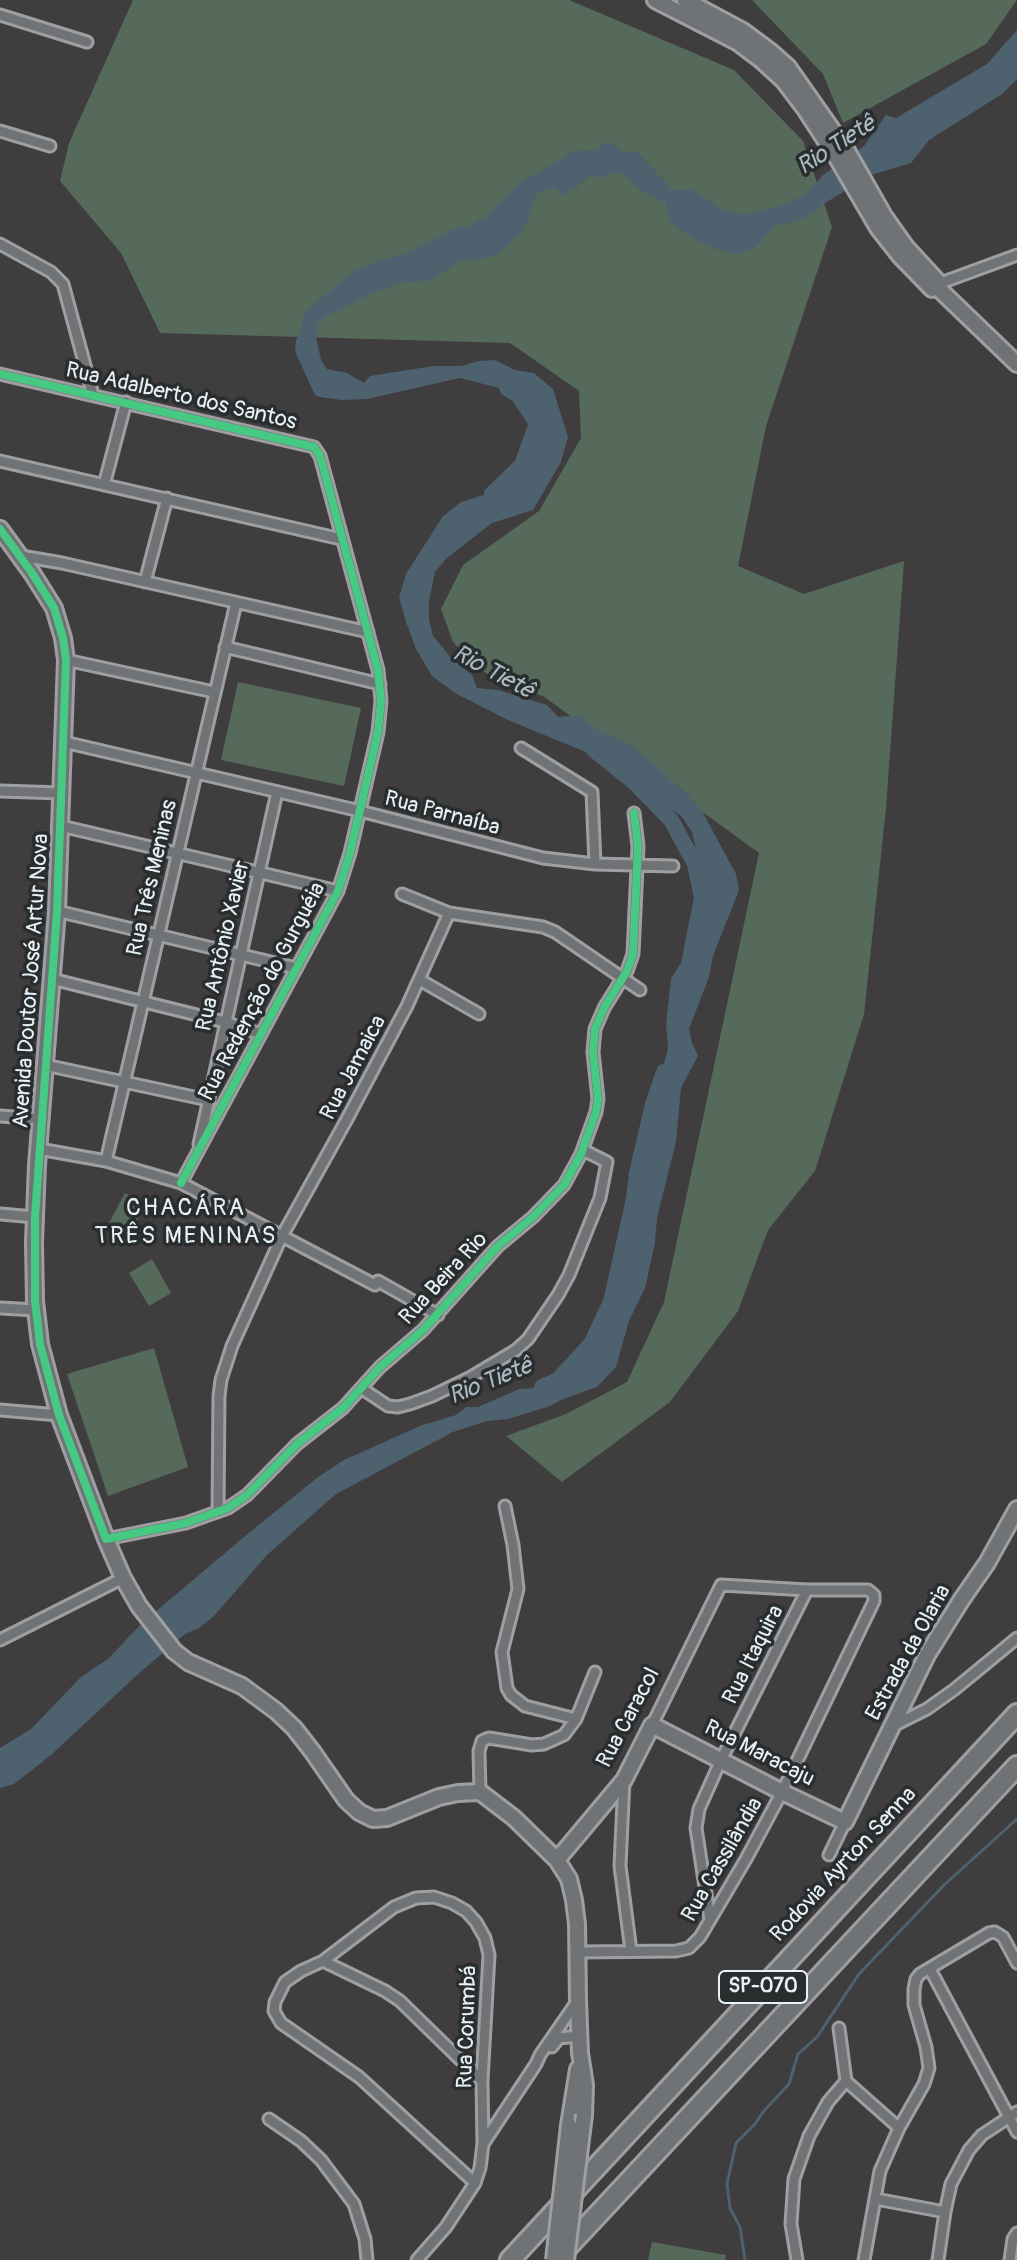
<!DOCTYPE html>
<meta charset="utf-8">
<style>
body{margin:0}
canvas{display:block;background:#3f3d3d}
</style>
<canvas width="1017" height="2260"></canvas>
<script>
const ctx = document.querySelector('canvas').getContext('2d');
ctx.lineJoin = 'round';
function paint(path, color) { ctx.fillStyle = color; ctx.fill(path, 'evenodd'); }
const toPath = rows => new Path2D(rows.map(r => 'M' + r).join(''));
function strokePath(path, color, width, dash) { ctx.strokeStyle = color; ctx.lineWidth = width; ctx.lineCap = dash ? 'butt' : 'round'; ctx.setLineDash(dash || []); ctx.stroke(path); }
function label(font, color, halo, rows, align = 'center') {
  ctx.font = font + ' Pangolin,sans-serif'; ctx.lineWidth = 7; ctx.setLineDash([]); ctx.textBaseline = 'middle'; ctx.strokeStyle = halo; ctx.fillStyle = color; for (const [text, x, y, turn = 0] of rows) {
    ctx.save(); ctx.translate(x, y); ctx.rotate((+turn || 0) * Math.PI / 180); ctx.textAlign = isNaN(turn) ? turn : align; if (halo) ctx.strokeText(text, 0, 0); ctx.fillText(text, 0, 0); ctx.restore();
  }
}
const green = toPath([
 [133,0,569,0,734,70,803,141,832,227,766,426,738,566,804,594,904,561,886,808,864,1014,815,1171,768,1230,738,1311,670,1402,562,1482,506,1436,566,1414,627,1382,664,1302,759,853,543,696,504,685,477,667,453,642,441,609,463,565,539,511,581,438,579,391,510,343,160,333,121,253,60,181,69,143],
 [752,0,1017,0,986,44,843,123,823,74],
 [238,682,361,708,344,786,221,760],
 [125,1193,146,1204,130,1234,109,1223],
 [152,1259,171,1293,149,1306,129,1273],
 [154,1348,188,1467,108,1496,67,1374],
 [652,2242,726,2255,725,2260,648,2260]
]);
const water = toPath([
 [1017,30,1017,79,1002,94,929,140,911,163,871,175,822,205,815,213,791,223,777,223,756,247,738,255,718,250,691,237,669,221,666,203,637,188,629,178,617,172,606,177,589,176,576,188,561,195,555,188,538,192,533,201,531,213,521,232,497,255,482,259,460,260,432,280,399,283,360,299,326,317,317,326,316,337,321,360,327,369,347,373,364,383,370,376,433,366,462,366,478,361,495,360,515,370,534,373,553,389,568,437,561,462,533,510,492,523,447,558,435,572,429,602,429,620,433,636,452,659,472,675,477,688,498,690,547,705,558,717,581,715,597,730,634,747,686,793,702,811,736,874,739,890,713,956,709,977,689,1029,692,1043,698,1056,681,1088,676,1142,657,1218,655,1243,645,1288,629,1321,616,1367,597,1387,563,1399,550,1406,508,1419,487,1421,453,1432,336,1494,267,1555,214,1616,199,1628,185,1634,137,1675,51,1755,14,1784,0,1788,0,1748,31,1729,81,1677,108,1659,141,1624,244,1537,318,1477,344,1460,420,1426,456,1415,466,1407,478,1407,519,1389,535,1388,557,1378,567,1379,587,1359,594,1341,594,1333,614,1306,610,1292,614,1265,629,1252,654,1104,668,1048,666,1024,671,979,694,941,699,919,705,889,692,832,682,817,610,762,508,720,455,693,432,676,416,649,406,622,399,597,406,574,443,516,461,502,487,494,521,467,536,445,539,428,535,413,521,400,503,389,460,378,367,399,342,400,320,397,319,385,310,364,301,356,300,337,304,313,356,270,384,259,415,252,439,251,446,241,485,217,520,183,575,151,596,150,608,141,623,152,637,152,673,190,693,190,724,211,748,214,789,203,808,192,823,175,864,146,886,115,896,118,987,64]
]);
const stream = toPath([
 [745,2260,740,2227,730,2208,727,2184,736,2143,755,2124,763,2112,789,2084,798,2054,817,2037,859,1974,944,1885,1017,1819]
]);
const river = toPath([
 [413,259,463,234],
 [304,342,303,350,321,389,331,390],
 [492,494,522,465,537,423,518,395,507,388],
 [594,750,634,782,671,820,695,864,702,898,689,964],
 [542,1387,558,1380,591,1344,611,1302,634,1199,637,1173,653,1104,664,1072]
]);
const minor = toPath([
 [0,15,87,42],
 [0,131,50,146],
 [0,244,51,272,63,284,93,395],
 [938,284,1017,255],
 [0,374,314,447,320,456,378,670,381,701,378,732,350,853,338,891,181,1183],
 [0,461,341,539],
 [104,485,126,402],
 [21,556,62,563,368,632],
 [145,582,167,498],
 [225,647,380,684],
 [66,660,214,692],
 [64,742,360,811,543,858,595,864,673,866],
 [521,748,592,792,595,864],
 [0,791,62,793],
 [61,826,338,891],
 [402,894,449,913,543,927,555,932,640,990],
 [57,911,296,968],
 [52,979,225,1022,261,1034],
 [420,980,479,1014],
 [45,1065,208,1100],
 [0,1116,41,1119],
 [199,1144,277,792],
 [39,1149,106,1161,181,1183,375,1285],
 [106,1161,236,603],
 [0,1214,35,1217],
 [378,1281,438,1315],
 [0,1308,36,1310],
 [361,1388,388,1406,398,1407,410,1404,432,1396,471,1377,516,1350,528,1339,558,1295,569,1275,600,1198,607,1162,583,1150],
 [0,1410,59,1415],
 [505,1506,513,1545,518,1589,502,1652,507,1688,511,1695,525,1706,576,1719],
 [218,1512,219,1396,221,1380,232,1346,282,1236,347,1119,407,1006,449,913],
 [106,1539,186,1523,228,1508,247,1495,297,1444,343,1408,380,1367,423,1330,498,1246,533,1217,564,1185,581,1154,596,1112,598,1099,593,1052,595,1029,604,1008,627,971,633,954,638,846,634,813],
 [0,1640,123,1578],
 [893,1726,927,1709,955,1689,1017,1638],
 [624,1780,620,1866,631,1951],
 [480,1792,479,1751,482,1741,489,1738,532,1745,544,1744,564,1735,576,1719,595,1672],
 [829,1855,845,1822],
 [710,1920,696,1828,699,1809,721,1760,807,1590],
 [578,1952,676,1951,689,1948,700,1937,746,1859,782,1792,874,1601,874,1595,868,1590,807,1590,721,1585,652,1725],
 [323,1961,385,1991,400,2001,482,2081],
 [930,1969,1017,2132],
 [839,2028,846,2081,899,2128],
 [552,2047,559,2038,579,2036],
 [269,2119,301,2141,321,2160,354,2204,365,2239,367,2260],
 [475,2183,359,2077,281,2023,274,2011,275,2002,285,1982,301,1971,323,1961,394,1907,416,1898,434,1897,452,1903,466,1911,476,1922,485,1938,489,1955,482,2081,483,2144],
 [876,2199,945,2212],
 [417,2260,446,2227,475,2183,480,2168,483,2144,536,2064,540,2055,578,2000],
 [797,2260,791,2224,794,2179,809,2136,828,2102,846,2081],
 [864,2260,880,2171,899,2128,924,2084,929,2068,926,2047,914,2005,914,1989,916,1979,920,1974,989,1933,995,1932,1003,1937,1017,1963],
 [938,2260,945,2212,951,2184,969,2150,982,2135,1017,2112],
 [1010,2260,1013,2239,1017,2233]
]);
const secondary = toPath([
 [655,0,737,42,761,60,783,80,805,109,837,158,878,228,900,256,932,289],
 [685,0,743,31,770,51,788,67,847,151,884,216,906,247,939,283,941,291,1017,364],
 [0,529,32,573,54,608,63,638,66,660,57,911,37,1165,34,1242,35,1301,40,1344,59,1415,106,1539,123,1578,139,1606,174,1651,188,1662,242,1686,276,1711,294,1728,312,1751,346,1800,359,1812,373,1819,387,1818,439,1797,458,1793,480,1792,514,1818,557,1860,569,1879,574,1900,577,1924,578,2000,580,2053,585,2085,584,2115],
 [557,1860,624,1780,652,1725,782,1792,845,1822,927,1655,962,1599,987,1563,1017,1509],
 [569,2125,578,2069]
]);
const motorway = toPath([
 [560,2255,1017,1766],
 [510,2260,1017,1714]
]);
const secondaryBridge = toPath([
 [554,2260,569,2125],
 [566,2260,584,2115]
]);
const cycleway = toPath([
 [0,374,314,447,320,456,378,670,381,701,378,732,350,853,338,891,181,1183],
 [0,529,32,573,54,608,63,638,66,660,57,911,35,1217,35,1301,40,1344,59,1415,106,1539,186,1523,228,1508,247,1495,297,1444,343,1408,380,1367,423,1330,498,1246,533,1217,564,1185,581,1154,596,1112,598,1099,593,1052,595,1029,604,1008,627,971,633,954,638,846,634,813]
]);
const shields = [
 [763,1987,88]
];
const shieldNames = [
 ["SP-070",763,1987]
];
const streetNames = [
 ["Rua Adalberto dos Santos",181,397,13],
 ["Rua Parnaíba",442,814,15],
 ["Rua Três Meninas",153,878,-77],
 ["Rua Antônio Xavier",224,946,-77],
 ["Avenida Doutor José Artur Nova",32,981,-86],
 ["Rua Redenção do Gurguéia",263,992,-62],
 ["Rua Jamaica",354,1068,-62],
 ["Rua Beira Rio",444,1279,-47],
 ["Estrada da Olaria",909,1653,-61],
 ["Rua Itaquira",754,1655,-63],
 ["Rua Caracol",629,1718,-62],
 ["Rua Maracaju",759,1754,27],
 ["Rua Cassilândia",723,1860,-60],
 ["Rodovia Ayrton Senna",844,1865,-47],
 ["Rua Corumbá",468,2027,-88]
];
const waterNames = [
 ["Rio Tietê",837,146,-33],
 ["Rio Tietê",493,673,28],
 ["Rio Tietê",491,1382,-22]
];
const neighbourhoodNames = [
 ["CHACÁRA",186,1209],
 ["TRÊS MENINAS",186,1237]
];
paint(green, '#556a5a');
paint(water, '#4d616e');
strokePath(stream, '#4d616e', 3);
strokePath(river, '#4d616e', 16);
strokePath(minor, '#9f9fa1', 15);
strokePath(secondary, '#9f9fa1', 20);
strokePath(motorway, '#9f9fa1', 24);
strokePath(minor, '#6f7375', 9);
strokePath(secondary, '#6f7375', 14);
strokePath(motorway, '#6f7375', 18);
strokePath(secondaryBridge, '#9f9fa1', 20, []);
strokePath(secondaryBridge, '#6f7375', 14);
strokePath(cycleway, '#46c982', 8);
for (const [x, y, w] of shields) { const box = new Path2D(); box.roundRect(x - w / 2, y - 16, w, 32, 6); ctx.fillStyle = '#2a2d2e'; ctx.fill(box); strokePath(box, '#e8f1f8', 2); }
label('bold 20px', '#e8f1f8', null, shieldNames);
label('22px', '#e8f1f8', '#2a2d2e', streetNames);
label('italic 24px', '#aab9c3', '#2a2d2e', waterNames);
ctx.letterSpacing = '2px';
label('24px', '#e8f1f8', '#2a2d2e', neighbourhoodNames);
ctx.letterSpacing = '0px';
</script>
